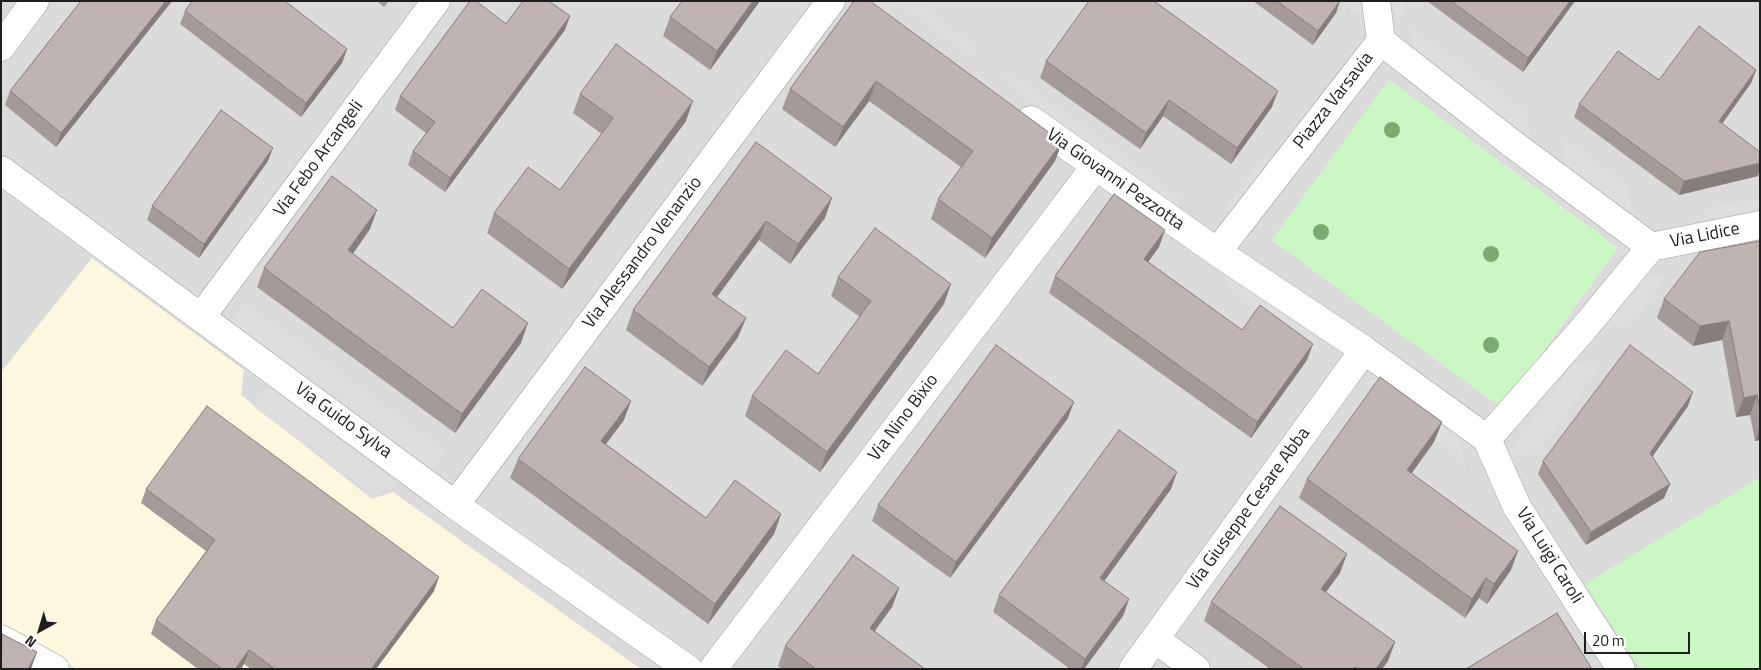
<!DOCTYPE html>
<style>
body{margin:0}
#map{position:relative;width:1761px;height:670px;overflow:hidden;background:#efe9e5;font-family:"Titillium Web",sans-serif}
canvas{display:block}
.frame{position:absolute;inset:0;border:2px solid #1e1e1e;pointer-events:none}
.north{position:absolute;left:15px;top:605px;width:50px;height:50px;-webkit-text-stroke:4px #fff;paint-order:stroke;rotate:219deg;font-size:14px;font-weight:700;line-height:20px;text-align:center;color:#1e1e1e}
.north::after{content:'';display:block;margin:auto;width:18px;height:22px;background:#1e1e1e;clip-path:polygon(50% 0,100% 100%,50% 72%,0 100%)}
.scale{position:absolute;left:1584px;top:632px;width:106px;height:22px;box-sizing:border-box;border:2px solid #1e1e1e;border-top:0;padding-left:6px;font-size:15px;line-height:18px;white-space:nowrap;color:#1e1e1e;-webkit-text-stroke:4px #fff;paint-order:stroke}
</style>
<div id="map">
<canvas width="1761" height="670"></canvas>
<div class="frame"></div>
<div class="north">N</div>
<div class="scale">20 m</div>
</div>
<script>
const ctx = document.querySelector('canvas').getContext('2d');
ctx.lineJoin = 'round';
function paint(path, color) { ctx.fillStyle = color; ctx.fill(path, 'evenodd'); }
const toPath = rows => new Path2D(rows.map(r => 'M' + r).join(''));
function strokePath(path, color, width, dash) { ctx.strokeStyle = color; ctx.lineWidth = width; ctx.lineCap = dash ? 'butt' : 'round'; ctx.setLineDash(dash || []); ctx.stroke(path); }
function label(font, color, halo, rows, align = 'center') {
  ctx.font = font + ' "Titillium Web",sans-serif'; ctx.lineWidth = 5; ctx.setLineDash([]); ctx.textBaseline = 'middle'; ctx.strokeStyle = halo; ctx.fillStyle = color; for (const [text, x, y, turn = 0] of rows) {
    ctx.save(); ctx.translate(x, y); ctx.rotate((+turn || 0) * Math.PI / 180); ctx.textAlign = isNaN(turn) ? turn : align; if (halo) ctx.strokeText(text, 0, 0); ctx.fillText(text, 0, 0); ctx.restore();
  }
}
const residential = toPath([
 [1,1,1760,1,1760,478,1586,584,1640,669,1,669],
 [1389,80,1618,248,1502,408,1272,240]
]);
const education = toPath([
 [92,258,244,370,241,395,372,499,393,492,641,669,77,669,1,627,1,372]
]);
const park = toPath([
 [1389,80,1618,248,1502,408,1272,240],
 [1760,478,1760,669,1640,669,1585,584]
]);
const parking = toPath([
 [897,1,915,1,979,48,972,58],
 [1349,1,1360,1,1362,11,1351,13],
 [1393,1,1404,1,1406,15,1395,16],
 [1410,26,1527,111,1531,147,1415,60],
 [1010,72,1180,197,1173,206,1003,80],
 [1562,137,1628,185,1632,213,1638,219,1616,210,1567,173],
 [1293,156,1256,208,1222,213,1261,160],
 [1760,199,1760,210,1701,220,1706,208],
 [1223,253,1314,320,1318,353,1227,286],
 [1645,273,1647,276,1663,275,1665,278,1631,326,1600,329],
 [245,302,447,451,432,471,231,322],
 [1575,362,1579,365,1597,366,1599,368,1538,454,1511,456,1504,462,1506,456],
 [1392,378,1459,428,1466,473,1455,454,1397,412],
 [269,387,397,483,375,496,254,407]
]);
const minor = toPath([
 [1376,1,1381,41],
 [1381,41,1510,142,1651,247,1585,327,1487,439,1364,350,1217,252,1381,41],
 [1,47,35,1],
 [1031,120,1217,252],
 [1,170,455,505,688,669],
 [1651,247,1760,225],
 [201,317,436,1],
 [1487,439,1517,507,1621,669],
 [455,505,831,1],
 [1,639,55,669],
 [1155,639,1196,669],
 [713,669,1095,167],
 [1133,669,1364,350]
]);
const trees = [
 [1392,130],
 [1321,232],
 [1491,254],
 [1491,345]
];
const wall = toPath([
 [81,1,172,1,56,147,5,105,10,91],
 [377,1,389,1,384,7],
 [760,1,710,70,663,36,670,17],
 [854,1,1062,142,1055,161,985,258,931,219,938,199,961,167,869,101,835,147,782,109,790,89],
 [1253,1,1340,1,1336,13,1313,45],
 [1427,1,1575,1,1523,72],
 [185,11,347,49,342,63,301,117,180,24],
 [506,24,565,30,445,192,408,165,413,151,426,133,395,110,400,96],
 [1046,61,1272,107,1231,164,1163,116,1140,149,1040,78],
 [1756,70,1751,83,1722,124,1758,176,1679,195,1574,117,1579,104,1659,80],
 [580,94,686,121,562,289,487,233,494,213,560,190,602,134,573,113],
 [756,142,825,218,790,264,759,240,717,297,746,318,738,337,702,386,626,330,633,310],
 [268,161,199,258,147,220,152,206],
 [370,229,353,254,453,328,521,343,455,433,257,287,264,268],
 [1760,241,1760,440,1755,441,1750,415,1736,417,1722,340,1693,346,1657,318,1664,299],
 [1159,247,1148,262,1242,330,1307,360,1251,438,1049,293,1055,276],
 [838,277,944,304,820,472,745,416,752,396,818,374,860,317,831,296],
 [1688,406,1652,457,1670,484,1664,498,1586,545,1538,474,1543,461],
 [1068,418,950,578,872,521,878,505],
 [624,420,606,444,706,518,781,514,774,534,708,624,510,478,518,459],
 [1442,422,1434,442,1412,473,1511,570,1487,604,1479,598,1465,618,1299,498,1307,479],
 [146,489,434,591,376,669,251,669,244,664,241,669,198,669,151,634,156,620,206,551,141,503],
 [1171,489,1104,581,1129,599,1123,616,1084,669,1070,669,993,612,999,595],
 [1340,573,1326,592,1395,642,1388,661,1382,669,1270,669,1204,621,1211,602],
 [899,588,892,607,874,632,925,669,782,669,778,666,785,646]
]);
const shadedWall = toPath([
 [166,1,172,1,56,147,61,133],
 [753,1,760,1,710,70,717,51],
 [1340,1,1336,13,1313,45,1318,31],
 [1570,1,1575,1,1523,72,1528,58],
 [570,16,565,30,445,192,450,178],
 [347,49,342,63,301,117,306,103],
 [1756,70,1751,83,1714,135,1719,121],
 [876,81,869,101,835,147,843,127],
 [1278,91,1272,107,1231,164,1237,148],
 [1169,100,1163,116,1140,149,1146,133],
 [693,101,686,121,562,289,569,269],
 [1062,142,1055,161,985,258,992,238],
 [273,148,268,161,199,258,204,244],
 [1760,163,1760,170,1758,176,1679,195,1684,181],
 [832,198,825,218,790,264,798,244],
 [377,210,370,229,341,270,348,250],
 [766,221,759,240,705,313,712,294],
 [1165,230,1159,247,1138,276,1144,259],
 [951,284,944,304,820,472,827,452],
 [746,318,738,337,702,386,709,367],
 [1729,321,1722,340,1693,346,1700,326],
 [528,323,521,343,455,433,462,414],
 [1313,344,1307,360,1251,438,1257,422],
 [1693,392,1688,406,1645,467,1650,453],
 [1757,395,1750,415,1736,417,1744,398],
 [631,401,624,420,594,460,601,441],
 [1074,402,1068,418,950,578,956,562],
 [1442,422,1434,442,1400,489,1407,470],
 [1760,427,1760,440,1755,441],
 [1177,472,1171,489,1094,595,1100,578],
 [1670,484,1664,498,1586,545,1591,532],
 [781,514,774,534,708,624,715,604],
 [1518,551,1511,570,1487,604,1494,584],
 [1347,554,1340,573,1314,608,1321,589],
 [439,577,434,591,376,669,371,669],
 [1486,578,1479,598,1465,618,1472,599],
 [899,588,892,607,862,648,870,628],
 [1129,599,1123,616,1084,669,1081,669,1085,659],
 [1395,642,1388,661,1382,669,1376,669],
 [249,650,244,664,241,669,235,669],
 [37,652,31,669,28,669]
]);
const building = toPath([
 [81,1,166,1,61,133,10,91,81,1],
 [192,1,285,1,347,49,306,103,185,11,192,1],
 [470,1,476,1,506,24,523,1,549,1,570,16,450,178,413,151,435,122,400,96,470,1],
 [682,1,753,1,717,51,670,17,682,1],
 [854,1,870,1,1062,142,992,238,938,199,973,151,876,81,843,127,790,89,854,1],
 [1089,1,1154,1,1278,91,1237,148,1169,100,1146,133,1046,61,1089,1],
 [1277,1,1340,1,1318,31,1277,1],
 [1451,1,1570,1,1528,58,1451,1],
 [1699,26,1756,70,1719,121,1760,152,1760,163,1684,181,1579,104,1618,51,1659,80,1699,26],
 [616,44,693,101,569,269,494,213,528,167,560,190,613,118,580,94,616,44],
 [221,110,273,148,204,244,152,206,221,110],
 [756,142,832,198,798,244,766,221,712,294,746,318,709,367,633,310,756,142],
 [332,176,377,210,348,250,453,328,482,289,528,323,462,414,264,268,332,176],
 [1114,194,1165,230,1144,259,1242,330,1260,305,1313,344,1257,422,1055,276,1114,194],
 [875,228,951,284,827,452,752,396,786,350,818,374,871,301,838,277,875,228],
 [1760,241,1760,409,1757,395,1744,398,1729,321,1700,326,1664,299,1700,252,1760,241],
 [996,345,1074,402,956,562,878,505,996,345],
 [1630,345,1693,392,1650,453,1670,484,1591,532,1543,461,1630,345],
 [585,367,631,401,601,441,706,518,735,480,781,514,715,604,518,459,585,367],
 [1380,377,1442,422,1407,470,1518,551,1494,584,1486,578,1472,599,1307,479,1380,377],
 [207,406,439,577,371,669,275,669,249,650,235,669,222,669,156,620,215,540,146,489,207,406],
 [1119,430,1177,472,1100,578,1129,599,1085,659,999,595,1119,430],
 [1280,506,1347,554,1321,589,1395,642,1376,669,1358,669,1355,667,1353,669,1304,669,1211,602,1280,506],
 [853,555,899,588,870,628,925,669,816,669,785,646,853,555],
 [1557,613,1592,669,1466,669,1557,613],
 [2,634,37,652,28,669,1,669,2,634]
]);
const streetNames = [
 ["Piazza Varsavia",1334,101,-52],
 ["Via Febo Arcangeli",319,159,-54],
 ["Via Giovanni Pezzotta",1115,180,35],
 ["Via Lidice",1705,236,-11],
 ["Via Alessandro Venanzio",643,253,-53],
 ["Via Nino Bixio",904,418,-53],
 ["Via Guido Sylva",343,421,36],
 ["Via Giuseppe Cesare Abba",1249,509,-54],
 ["Via Luigi Caroli",1549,556,58]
];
paint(residential, '#dcdbdb');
paint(education, '#fef7df');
paint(park, '#caf7c3');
paint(parking, '#dedede');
strokePath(minor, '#9f9f9f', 29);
strokePath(minor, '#fff', 28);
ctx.fillStyle = '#7cab70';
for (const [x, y] of trees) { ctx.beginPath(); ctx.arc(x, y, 8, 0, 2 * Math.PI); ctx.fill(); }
paint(wall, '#a49b98');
paint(shadedWall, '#867e7c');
paint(building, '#bfb4b1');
strokePath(building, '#867e7c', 1);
label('18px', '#1e1e1e', '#fff', streetNames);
</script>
